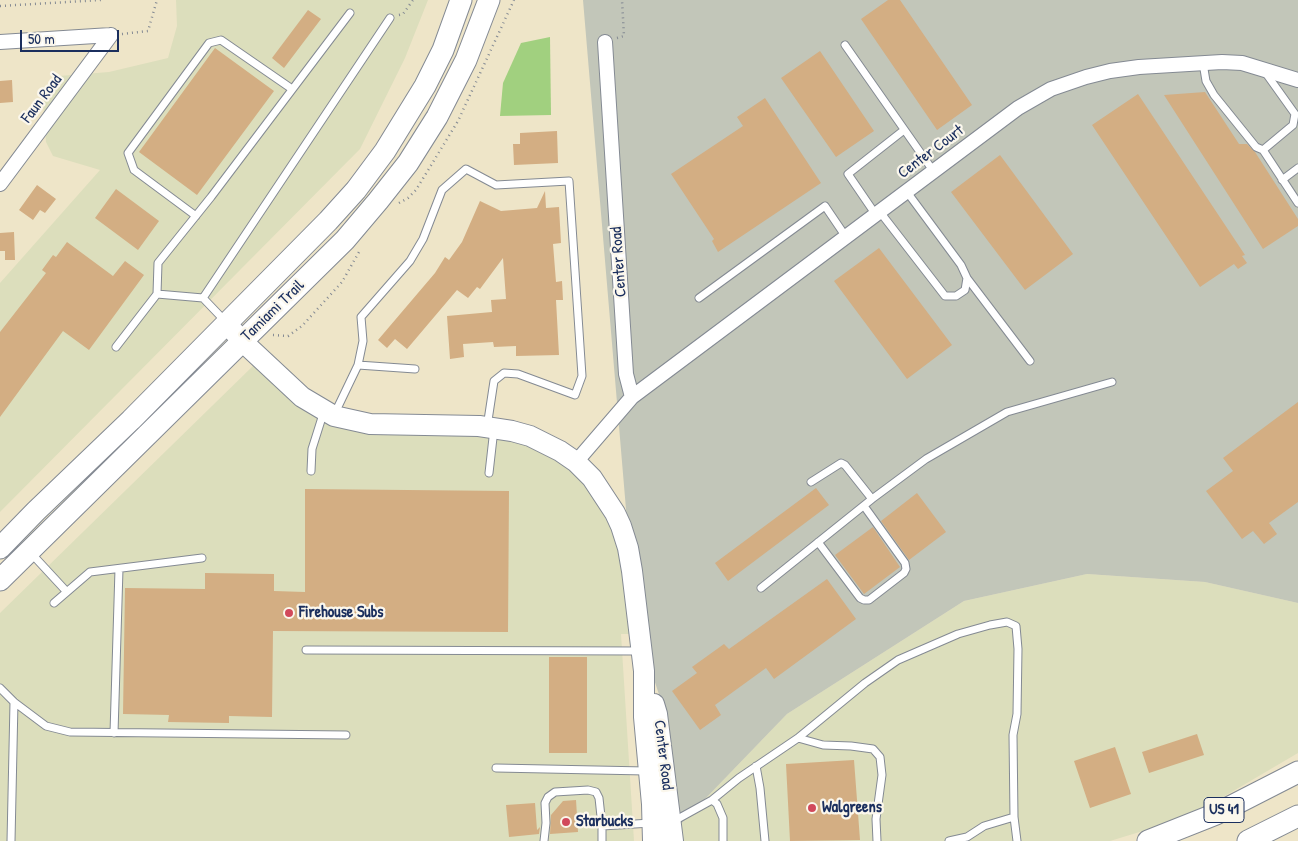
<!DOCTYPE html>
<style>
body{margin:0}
#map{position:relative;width:1298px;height:841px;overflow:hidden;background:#eee5c8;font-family:"Patrick Hand",sans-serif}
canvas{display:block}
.scale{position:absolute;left:20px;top:30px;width:99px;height:22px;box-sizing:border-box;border:2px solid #1b2f5e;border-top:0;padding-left:6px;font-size:15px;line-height:18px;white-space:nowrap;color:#1b2f5e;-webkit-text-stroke:4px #fbf7ec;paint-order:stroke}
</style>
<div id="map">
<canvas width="1298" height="841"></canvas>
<div class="scale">50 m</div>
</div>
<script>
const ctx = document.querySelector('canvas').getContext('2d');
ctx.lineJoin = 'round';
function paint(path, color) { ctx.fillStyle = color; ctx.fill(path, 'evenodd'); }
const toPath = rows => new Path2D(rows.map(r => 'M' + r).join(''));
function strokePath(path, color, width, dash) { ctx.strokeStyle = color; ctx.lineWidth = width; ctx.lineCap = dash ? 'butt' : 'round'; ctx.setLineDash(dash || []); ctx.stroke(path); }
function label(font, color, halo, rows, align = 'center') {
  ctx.font = font + ' "Patrick Hand",sans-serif'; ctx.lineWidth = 4.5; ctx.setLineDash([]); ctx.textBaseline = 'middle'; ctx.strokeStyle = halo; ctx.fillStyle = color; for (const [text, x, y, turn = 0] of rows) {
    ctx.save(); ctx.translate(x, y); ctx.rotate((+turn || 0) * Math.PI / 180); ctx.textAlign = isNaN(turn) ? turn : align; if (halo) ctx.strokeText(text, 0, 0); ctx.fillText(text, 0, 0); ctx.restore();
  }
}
const built = toPath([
 [176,0,428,0,405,58,360,149,0,512,0,283,100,170,53,156,46,142,43,102,59,76,109,72,168,58,177,26],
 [255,364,297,403,510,437,555,456,586,482,608,516,620,550,632,634,621,634,634,841,0,841,0,613],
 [1087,574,1205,582,1298,603,1298,753,1189,817,1110,841,680,841,679,826,787,714,964,601]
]);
const industrial = toPath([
 [583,0,1298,0,1298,603,1205,582,1087,574,964,601,787,714,679,826,665,713,651,670,627,521]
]);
const green = toPath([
 [550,37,551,115,500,116,503,83,521,43]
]);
const building = toPath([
 [888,0,900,0,972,105,937,130,861,19],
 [308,10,321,19,284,68,272,58],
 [215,48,274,91,197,195,139,152],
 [820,51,874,131,836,157,781,78],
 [12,80,13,102,0,103,0,81],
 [1205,92,1239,144,1247,144,1255,152,1298,219,1298,226,1263,249,1164,95],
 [1138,94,1245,255,1242,256,1247,263,1238,269,1234,264,1200,287,1092,125],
 [765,98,821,183,718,252,712,241,714,239,671,174,743,126,737,117],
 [557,131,558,163,514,165,513,144,520,144,520,133],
 [1000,155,1073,254,1025,290,951,192],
 [37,185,56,199,45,213,40,210,33,220,19,210],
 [116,189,159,221,138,250,95,218],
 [545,191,546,208,559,207,561,243,553,244,556,282,562,281,563,300,556,300,559,355,516,356,516,346,494,347,493,342,463,344,464,357,450,359,447,316,492,312,491,300,506,299,503,258,480,289,477,287,468,298,457,290,407,349,395,339,387,348,378,340,435,273,445,257,449,260,462,242,480,201,501,211,537,208],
 [14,232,15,260,5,260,5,251,0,251,0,233],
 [67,242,113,276,125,261,144,275,89,350,63,331,0,417,0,332,46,273,42,270,53,255,56,257],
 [879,248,952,345,907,379,834,281],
 [1298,402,1298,502,1269,523,1277,534,1264,544,1253,531,1242,539,1206,491,1233,471,1223,458],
 [816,488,829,505,728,581,715,563],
 [305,489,509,491,508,632,273,631,272,717,229,716,229,723,168,722,169,715,123,714,125,588,205,589,205,573,274,574,274,591,305,592],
 [917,493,946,532,909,560,881,521],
 [873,527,900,567,864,594,835,555],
 [827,579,856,619,774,679,766,668,715,705,721,715,700,730,672,691,697,673,692,667,724,644,729,649],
 [549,657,587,657,587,753,549,753],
 [1197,734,1204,755,1149,773,1142,752],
 [1115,747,1131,794,1090,808,1074,761],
 [854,760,860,840,790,841,786,764],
 [576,800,578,832,550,834,551,815,563,801],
 [535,803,537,830,540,827,539,834,509,837,506,805]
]);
const path = toPath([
 [0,6,101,0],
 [399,15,403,14,413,0],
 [122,34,148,31,157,0],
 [617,38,624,36,622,0],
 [399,203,408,198,416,190,458,121,514,0],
 [273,335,288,336,302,326,342,282,359,252]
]);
const lane = toPath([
 [845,45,934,172],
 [1203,63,1206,81,1214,95,1256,147,1263,150,1293,125,1295,114,1265,72],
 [1263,150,1298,203],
 [1282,180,1298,168],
 [880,212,945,296,956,296,965,290,967,278,961,265,907,192],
 [876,215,848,174,904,130],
 [196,216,134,170,128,153,209,43,221,40,292,89],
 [967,278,1030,361],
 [203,298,157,294,158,263,211,197,350,13],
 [699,298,825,206,846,237],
 [225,321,203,298,390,18],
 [116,347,157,294],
 [358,365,415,369],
 [334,415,358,365,363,341,361,317,410,261,423,239,442,190,466,169,496,185,569,181,582,376,575,395,518,374,504,373,494,381,487,427],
 [311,471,312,449,324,411],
 [489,473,494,429],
 [811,482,841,463,845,465,872,499,926,459,1007,412,1112,382],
 [818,542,860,598,864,600,869,600,904,573,906,569,905,563,864,506],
 [30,552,67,592],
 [761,588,872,499],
 [54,603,90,572,202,558],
 [306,650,640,651],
 [0,688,14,702,46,726,70,732,346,735],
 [114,733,119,569],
 [798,738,823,745,851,746,873,749,880,757,882,775,876,819,877,841],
 [756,766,760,788,765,841],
 [496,768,646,771],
 [712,800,717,804,723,818,723,841],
 [674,821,712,800,739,778,798,738,865,683,898,660,958,634,990,625,1007,622,1016,626,1018,649,1017,714,1013,735,1014,817],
 [11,841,14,702],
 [544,841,546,823,545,803,548,797,555,792,588,790,596,792,599,798,602,826],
 [602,841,602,826,651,823],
 [949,841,967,837,984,826,1014,817,1017,841]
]);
const street = toPath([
 [0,42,111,35],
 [605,42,626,374,632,397],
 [0,184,111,35],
 [576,462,632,397,1018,108,1051,89,1086,77,1110,71,1139,67,1222,62,1242,63,1298,80]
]);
const secondary = toPath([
 [227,324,242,341,302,397,334,416,370,424,479,426,512,431,530,436,560,451,576,462,592,478,615,513,621,526,628,548,632,571,644,671,644,717,652,804,653,841],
 [654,704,657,714,673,841]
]);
const primary = toPath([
 [0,548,36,511,131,420,328,221,356,190,385,151,425,86,443,50,461,0],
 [0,580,345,240,378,201,408,163,437,117,466,60,489,0],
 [1148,841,1216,814,1298,772],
 [1248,841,1298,816]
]);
const markers = [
 [289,613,5,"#d1495b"],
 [812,808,5,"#d1495b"],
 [566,822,5,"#d1495b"]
];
const shields = [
 [1224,810,40]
];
const shieldNames = [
 ["US 41",1224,810]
];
const streetNames = [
 ["Faun Road",42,99,-53],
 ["Center Court",931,152,-37],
 ["Center Road",619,262,-94],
 ["Tamiami Trail",273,311,-44],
 ["Center Road",663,755,83]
];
const poiNames = [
 ["Firehouse Subs",299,613],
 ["Walgreens",822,808],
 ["Starbucks",576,822]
];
paint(built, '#dcdebc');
paint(industrial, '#c2c6b9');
paint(green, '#a1d07f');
paint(building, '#d3ae83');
strokePath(lane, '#848a93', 9);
strokePath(street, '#848a93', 16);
strokePath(secondary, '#848a93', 22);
strokePath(primary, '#848a93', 23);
strokePath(path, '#848a93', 2.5, [1, 4]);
strokePath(lane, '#fff', 7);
strokePath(street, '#fff', 14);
strokePath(secondary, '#fff', 20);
strokePath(primary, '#fff', 21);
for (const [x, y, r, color] of markers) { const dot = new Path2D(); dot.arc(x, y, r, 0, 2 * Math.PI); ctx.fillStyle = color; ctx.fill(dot); strokePath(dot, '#fbf7ec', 2); }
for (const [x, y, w] of shields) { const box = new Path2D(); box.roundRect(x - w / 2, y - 12.5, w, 25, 4); ctx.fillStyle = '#fbf7ec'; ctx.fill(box); strokePath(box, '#1b2f5e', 1); }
label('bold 15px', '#1b2f5e', null, shieldNames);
label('16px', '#1b2f5e', '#fbf7ec', streetNames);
label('bold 16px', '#1b2f5e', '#fbf7ec', poiNames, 'left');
</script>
